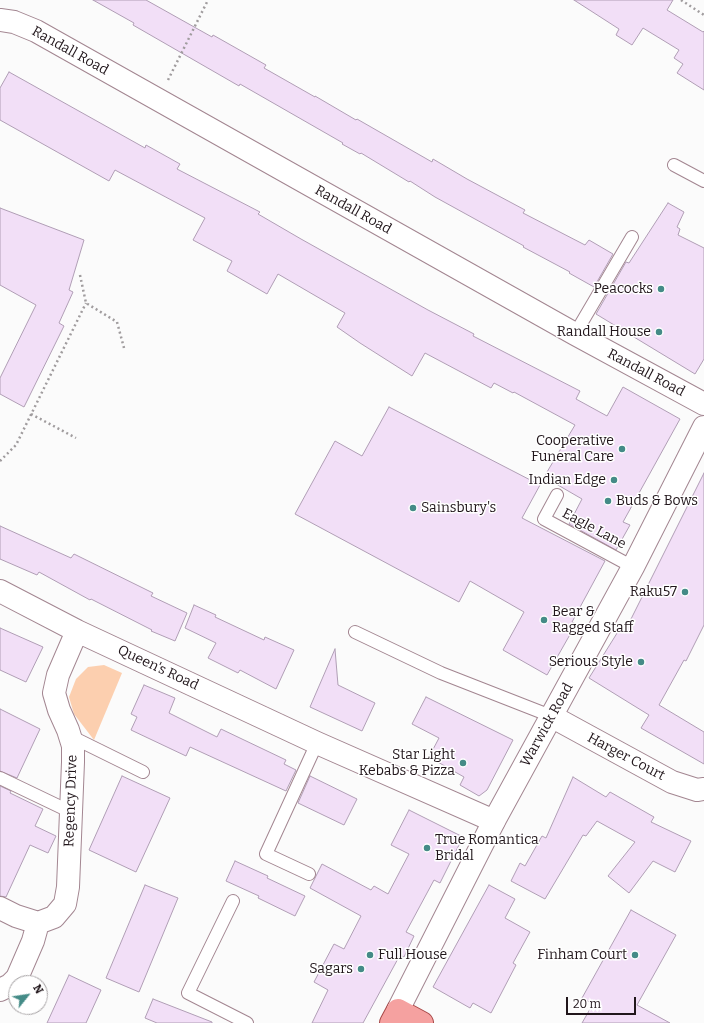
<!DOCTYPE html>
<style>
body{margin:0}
#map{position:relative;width:704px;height:1023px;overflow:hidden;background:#fbfbfb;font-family:Bitter,serif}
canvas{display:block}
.north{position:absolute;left:8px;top:975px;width:40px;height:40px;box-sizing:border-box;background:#fff;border:1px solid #a6a2a4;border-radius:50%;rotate:60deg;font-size:11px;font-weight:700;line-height:16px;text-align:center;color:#21161b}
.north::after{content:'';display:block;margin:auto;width:14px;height:18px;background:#448b87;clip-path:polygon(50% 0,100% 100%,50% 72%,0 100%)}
.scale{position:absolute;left:566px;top:997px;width:70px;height:18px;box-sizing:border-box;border:2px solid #21161b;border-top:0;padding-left:5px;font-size:12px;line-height:14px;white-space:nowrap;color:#21161b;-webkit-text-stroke:3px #fff;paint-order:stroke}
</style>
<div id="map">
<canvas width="704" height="1023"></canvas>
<div class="north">N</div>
<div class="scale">20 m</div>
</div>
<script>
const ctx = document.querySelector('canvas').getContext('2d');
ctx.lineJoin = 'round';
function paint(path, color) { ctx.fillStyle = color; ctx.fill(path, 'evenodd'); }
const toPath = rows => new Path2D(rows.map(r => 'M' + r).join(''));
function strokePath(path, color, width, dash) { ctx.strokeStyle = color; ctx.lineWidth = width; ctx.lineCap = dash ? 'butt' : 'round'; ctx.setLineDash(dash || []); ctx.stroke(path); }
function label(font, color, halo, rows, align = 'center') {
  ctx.font = font + ' Bitter,serif'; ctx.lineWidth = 3; ctx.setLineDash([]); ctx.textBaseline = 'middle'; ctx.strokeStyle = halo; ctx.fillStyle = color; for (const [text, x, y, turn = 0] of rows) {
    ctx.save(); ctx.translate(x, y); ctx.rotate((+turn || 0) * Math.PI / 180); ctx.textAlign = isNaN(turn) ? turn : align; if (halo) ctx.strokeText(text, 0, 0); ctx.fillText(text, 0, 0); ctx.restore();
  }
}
const green = toPath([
 [104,665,122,673,94,740,74,714,69,697,76,679,88,667]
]);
const building = toPath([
 [93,0,146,0,212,37,213,35,266,65,264,68,315,97,315,96,356,120,357,119,432,162,433,159,467,179,525,210,523,213,585,245,589,240,613,254,594,287,569,273,570,272,523,247,524,246,435,197,410,181,409,182,361,153,360,154,342,144,343,143,240,84,239,86,133,25,134,23,93,0],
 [574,0,673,0,667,10,703,32,704,31,704,90,677,73,683,64,674,58,679,50,643,28,632,45,616,35,619,29,574,0],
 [9,72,145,148,146,145,180,164,177,169,260,212,258,214,301,239,428,310,474,334,473,336,580,391,576,399,607,416,623,387,680,419,623,522,630,525,616,550,569,524,582,499,544,477,575,425,514,392,513,393,494,383,491,388,425,353,412,376,360,343,337,327,345,313,278,274,267,294,227,271,232,261,193,240,205,218,115,170,109,181,0,120,0,88,9,72],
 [668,203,684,212,677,227,680,229,678,235,704,248,704,359,695,374,596,314,626,262,629,263,668,203],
 [0,208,84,240,69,290,73,292,59,323,64,326,24,407,0,394,0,378,36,305,0,285,0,208],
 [389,407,540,485,522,518,605,561,572,622,576,624,547,675,503,650,524,612,470,581,459,602,295,514,335,441,362,456,389,407],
 [704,473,704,625,686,661,684,660,659,705,704,732,704,764,641,728,649,715,589,678,619,630,624,633,704,473],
 [0,526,71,558,74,554,153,593,151,596,187,613,175,641,151,631,152,630,91,599,90,600,39,572,37,575,0,559,0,526],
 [194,605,216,615,215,617,264,640,265,637,294,650,276,689,240,670,238,673,208,658,216,643,185,628,194,605],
 [0,628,43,647,26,682,0,670,0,628],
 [335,649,338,685,375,703,362,731,310,707,335,649],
 [144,685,175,698,169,713,217,737,221,729,286,760,284,764,296,770,286,791,190,747,186,756,131,730,137,717,131,714,144,685],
 [426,697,513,740,487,790,479,796,460,785,464,777,429,757,439,738,412,724,426,697],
 [0,709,40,729,17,778,0,771,0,709],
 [122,776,170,798,136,872,89,850,122,776],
 [310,776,357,799,344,825,298,803,310,776],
 [573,777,606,797,610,792,654,817,651,822,691,841,675,872,653,861,629,893,608,876,635,842,597,821,586,836,583,835,545,899,511,881,520,863,525,866,542,836,546,838,573,777],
 [0,786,11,791,10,793,43,809,35,826,56,836,48,853,30,845,6,897,0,896,0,786],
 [409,810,463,837,440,883,434,880,406,932,414,936,404,957,400,955,363,1023,312,1023,328,990,314,982,334,944,344,949,361,916,310,888,322,864,371,890,374,886,388,894,409,854,391,845,409,810],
 [235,861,268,876,267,878,305,896,295,916,258,898,259,896,226,881,235,861],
 [145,885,178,898,139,992,106,978,145,885],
 [489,885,515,899,505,918,530,932,513,963,516,965,491,1013,473,1003,470,1008,433,987,489,885],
 [631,910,676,935,637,1005,670,1023,582,1023,593,1004,582,998,631,910],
 [69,975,101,990,86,1023,47,1023,69,975],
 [153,999,212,1022,212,1023,157,1023,145,1018,153,999]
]);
const path = toPath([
 [681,0,704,15],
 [168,80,208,0],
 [80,275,86,303,117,322,124,348],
 [31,414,76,438],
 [0,461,16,445,86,303]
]);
const service = toPath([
 [674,165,704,181],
 [575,334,632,237],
 [557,495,544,519,633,567],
 [355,632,441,673,551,716],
 [70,736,143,772],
 [0,778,71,812],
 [309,874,266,854,317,743],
 [233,901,188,993,247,1023]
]);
const minor = toPath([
 [0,20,14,22,36,31,575,334,704,404],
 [0,591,77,631,317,743,494,821],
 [551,716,672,782,697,790,704,789],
 [0,908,16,916,38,923,54,917,65,904,68,887,73,762,73,746,68,730,59,710,54,693,58,675,77,631],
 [0,990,10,985,17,978,33,941,38,923]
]);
const secondary = toPath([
 [398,1010,494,821,633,567,704,427]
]);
const primary = toPath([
 [391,1023,398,1010,422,1023]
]);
const markers = [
 [661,289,4,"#448b87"],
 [659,332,4,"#448b87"],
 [622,449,4,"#448b87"],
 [614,480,4,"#448b87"],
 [608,501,4,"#448b87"],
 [413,508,4,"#448b87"],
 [685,592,4,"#448b87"],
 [544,620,4,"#448b87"],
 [641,662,4,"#448b87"],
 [463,763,4,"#448b87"],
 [427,848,4,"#448b87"],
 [370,955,4,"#448b87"],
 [635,955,4,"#448b87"],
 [361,969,4,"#448b87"]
];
const streetNames = [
 ["Randall Road",70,51,29],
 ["Randall Road",353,210,29],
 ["Randall Road",646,373,28],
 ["Eagle Lane",594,529,28],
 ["Queen's Road",158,668,25],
 ["Warwick Road",547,725,-61],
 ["Harger Court",626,757,28],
 ["Regency Drive",71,801,-88]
];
const poiNames = [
 ["Peacocks",653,289],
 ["Randall House",651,332],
 ["Cooperative",614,441],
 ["Funeral Care",614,457],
 ["Indian Edge",606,480],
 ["Buds & Bows",616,501,"left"],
 ["Sainsbury's",421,508,"left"],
 ["Raku57",677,592],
 ["Bear &",552,612,"left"],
 ["Ragged Staff",552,628,"left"],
 ["Serious Style",633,662],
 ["Star Light",455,755],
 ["Kebabs & Pizza",455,771],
 ["True Romantica",435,840,"left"],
 ["Bridal",435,856,"left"],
 ["Full House",378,955,"left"],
 ["Finham Court",627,955],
 ["Sagars",353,969]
];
paint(green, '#fccfaf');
paint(building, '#f2dff7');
strokePath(building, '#b09eb5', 1);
strokePath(service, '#a38691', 14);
strokePath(minor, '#a38691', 24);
strokePath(secondary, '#a38691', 24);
strokePath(primary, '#a74848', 24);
strokePath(path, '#a09c9e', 2.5, [2, 3]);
strokePath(service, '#fff', 12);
strokePath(minor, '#fff', 22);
strokePath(secondary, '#fff', 22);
strokePath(primary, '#f5a1a0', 22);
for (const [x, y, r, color] of markers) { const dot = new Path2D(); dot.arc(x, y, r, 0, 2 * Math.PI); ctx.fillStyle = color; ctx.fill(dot); strokePath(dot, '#fff', 1.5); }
label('14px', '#21161b', '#fff', streetNames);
label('14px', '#21161b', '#fff', poiNames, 'right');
</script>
